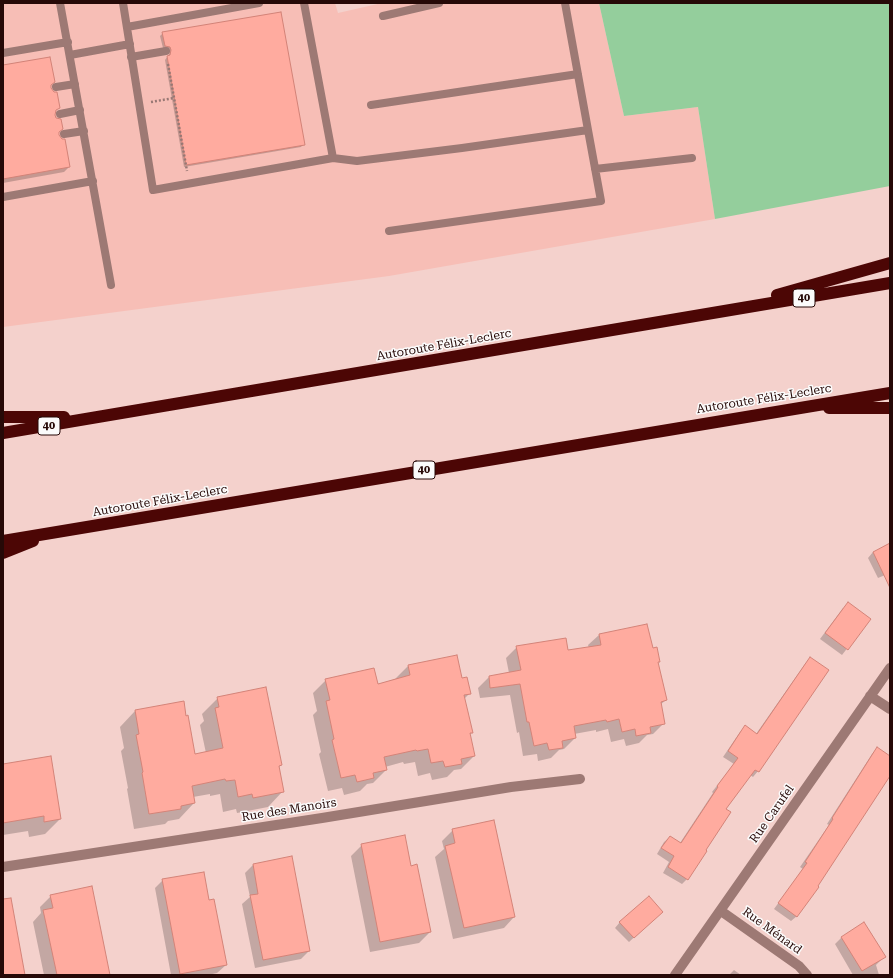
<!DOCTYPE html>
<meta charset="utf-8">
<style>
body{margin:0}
#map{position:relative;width:893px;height:978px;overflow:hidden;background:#f4d1cc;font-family:"Roboto Serif",serif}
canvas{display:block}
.frame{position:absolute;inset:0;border:4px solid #260907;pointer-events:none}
</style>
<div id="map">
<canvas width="893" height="978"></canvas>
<div class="frame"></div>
</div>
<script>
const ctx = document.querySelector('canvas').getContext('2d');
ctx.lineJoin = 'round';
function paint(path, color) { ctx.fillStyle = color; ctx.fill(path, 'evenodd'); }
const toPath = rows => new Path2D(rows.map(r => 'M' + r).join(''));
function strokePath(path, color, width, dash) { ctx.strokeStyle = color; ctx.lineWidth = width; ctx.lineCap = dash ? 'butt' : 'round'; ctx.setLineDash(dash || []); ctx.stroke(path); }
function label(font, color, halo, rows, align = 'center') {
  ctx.font = font + ' "Roboto Serif",serif'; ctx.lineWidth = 3; ctx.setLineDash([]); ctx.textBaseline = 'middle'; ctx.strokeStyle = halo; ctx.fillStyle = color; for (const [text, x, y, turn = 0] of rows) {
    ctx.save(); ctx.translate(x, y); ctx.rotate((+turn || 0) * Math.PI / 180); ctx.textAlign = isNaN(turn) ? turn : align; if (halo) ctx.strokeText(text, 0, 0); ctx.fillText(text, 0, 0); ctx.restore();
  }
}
const built = toPath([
 [3,3,335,3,338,13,382,3,599,3,624,116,698,107,715,219,389,276,3,327]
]);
const green = toPath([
 [599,3,890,3,890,186,715,219,698,107,624,116]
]);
const shadow = toPath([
 [163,33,303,144,301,147,184,167,165,60,170,53,168,49,163,48,160,36],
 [3,66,50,85,50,89,58,108,54,112,58,132,69,167,64,172,3,183],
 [890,545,890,573,878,578,868,558,873,552],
 [843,608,870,619,842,655,820,639],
 [599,635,652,650,659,661,657,663,666,700,660,705,664,723,653,734,647,735,639,743,626,746,624,739,611,742,608,729,596,732,596,730,574,734,575,738,564,749,559,750,551,758,538,761,537,754,523,756,519,732,517,733,510,695,480,698,478,688,489,677,509,673,506,658,517,647,567,652,589,648,588,645],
 [456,656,461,679,469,694,464,699,472,733,469,735,474,756,461,769,454,770,447,777,432,780,430,773,418,776,415,762,404,764,403,762,385,767,386,770,373,783,367,784,360,791,344,795,342,788,328,791,319,754,321,752,313,715,317,711,313,693,326,680,377,685,395,679,408,666],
 [810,658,758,771,753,777,750,775,725,809,687,879,682,884,663,873,669,862,657,854,664,842,670,837,680,843,713,793,712,792,734,764,723,757,740,732,745,727,756,734,805,664],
 [218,698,281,765,279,767,283,791,268,807,237,813,236,809,223,812,220,794,210,796,210,794,193,797,194,803,179,819,168,821,165,824,134,829,127,789,128,788,121,751,124,748,120,727,135,711,183,703,194,755,206,753,200,725,204,721,202,714],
 [877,749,890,757,890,775,797,916,791,921,774,909,803,869,800,867,829,825,827,824,872,754],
 [3,765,60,819,45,834,29,837,28,831,3,835],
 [453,830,514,917,504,928,453,939,435,857,444,849,442,841],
 [362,845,410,867,430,932,419,943,370,952,351,856],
 [291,857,309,951,301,959,255,968,242,904,250,897,245,873,253,865],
 [163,880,209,901,226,965,217,973,208,975,171,975,155,888],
 [51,896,109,975,44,975,33,922,41,913,40,907],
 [656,917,629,942,615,928,620,922],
 [864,924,884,957,876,965,879,975,853,975,835,944,841,938],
 [734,970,741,975,729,975]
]);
const building = toPath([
 [281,12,305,145,186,165,167,56,170,55,171,50,170,47,165,46,162,32,281,12],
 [50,57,55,82,51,85,51,88,54,92,57,92,60,108,56,110,55,115,56,118,61,119,63,129,59,132,59,135,62,139,65,139,70,167,3,179,3,65,50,57],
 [890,543,890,588,873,552,890,543],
 [848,602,871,619,848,650,825,633,848,602],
 [647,624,653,648,657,647,660,662,658,662,667,700,661,702,665,724,650,727,651,733,636,736,635,729,622,732,619,719,607,722,606,720,574,726,576,738,562,741,563,748,549,750,547,743,534,746,529,722,527,722,520,684,490,688,489,676,521,670,516,646,566,638,568,650,601,645,599,634,647,624],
 [457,655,462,678,467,677,471,694,464,695,473,733,470,733,475,756,461,759,462,764,445,767,443,761,431,763,428,749,417,751,416,750,384,757,387,770,373,773,374,778,357,782,355,775,341,778,332,740,334,739,326,701,330,700,325,679,374,668,378,684,410,675,408,665,457,655],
 [810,657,829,670,759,772,755,770,726,809,731,812,706,850,707,851,688,880,668,867,674,856,661,848,670,836,681,843,718,787,717,786,738,758,728,751,745,725,757,734,810,657],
 [266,687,282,765,279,766,284,792,253,798,252,794,238,797,235,780,226,781,225,779,192,786,195,803,181,806,181,809,149,814,142,773,143,772,136,735,139,734,135,710,184,701,186,716,188,715,195,754,223,748,215,708,219,707,217,697,266,687],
 [877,747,890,756,890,776,818,886,819,887,797,917,778,903,807,863,805,862,833,819,832,818,877,747],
 [51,756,61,819,44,822,44,816,3,823,3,764,51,756],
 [494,820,515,917,464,928,445,846,455,843,452,829,494,820],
 [405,835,411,866,417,864,431,932,380,942,361,844,405,835],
 [292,856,310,951,263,960,250,895,258,894,253,864,292,856],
 [204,872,209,900,214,899,227,965,180,974,162,879,204,872],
 [92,886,110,975,57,975,43,910,53,908,50,895,92,886],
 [649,896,663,912,634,938,619,922,649,896],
 [11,898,25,975,3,975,3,899,11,898],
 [864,922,886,957,862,971,841,937,864,922]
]);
const path = toPath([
 [168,64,187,171],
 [151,102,174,98]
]);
const lane = toPath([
 [60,3,111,285],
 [123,3,153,190,333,158,304,3],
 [383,16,439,3],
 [127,27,259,3],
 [3,53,68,42],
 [70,55,130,44],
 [131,57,166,51],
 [56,87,75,84],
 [371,105,578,74],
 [60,114,80,110],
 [64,134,84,131],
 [333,158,357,161,462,148,588,130,565,3],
 [595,169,692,158],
 [3,197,93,181],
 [389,231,601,201,588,130]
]);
const street = toPath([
 [870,696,890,709],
 [3,867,322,818,511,787,580,779],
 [721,911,799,966,807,975],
 [675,975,890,668]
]);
const highway = toPath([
 [777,295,890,263],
 [829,408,890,408],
 [3,417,64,417],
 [3,433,890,283],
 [3,541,890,393],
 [3,553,33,541]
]);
const shields = [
 [804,298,22],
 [49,426,22],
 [424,470,22]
];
const shieldNames = [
 ["40",804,298],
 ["40",49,426],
 ["40",424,470]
];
const streetNames = [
 ["Autoroute Félix-Leclerc",444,345,-10],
 ["Autoroute Félix-Leclerc",764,399,-9],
 ["Autoroute Félix-Leclerc",160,501,-10],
 ["Rue des Manoirs",289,810,-9],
 ["Rue Carufel",772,814,-55],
 ["Rue Ménard",772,931,36]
];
paint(built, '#f7beb6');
paint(green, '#94ce9c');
paint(shadow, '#0003');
paint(building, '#ffab9f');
strokePath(building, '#d38378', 1);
strokePath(path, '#987874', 2.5, [2, 2]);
strokePath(lane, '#9d7974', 8);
strokePath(street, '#9d7974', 10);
strokePath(highway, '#4c0605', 12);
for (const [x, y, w] of shields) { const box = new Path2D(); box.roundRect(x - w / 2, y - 9, w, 18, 3); ctx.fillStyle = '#fbfbfb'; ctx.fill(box); strokePath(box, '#260907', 1); }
label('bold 11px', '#260907', null, shieldNames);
label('12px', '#260907', '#fbfbfb', streetNames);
</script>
